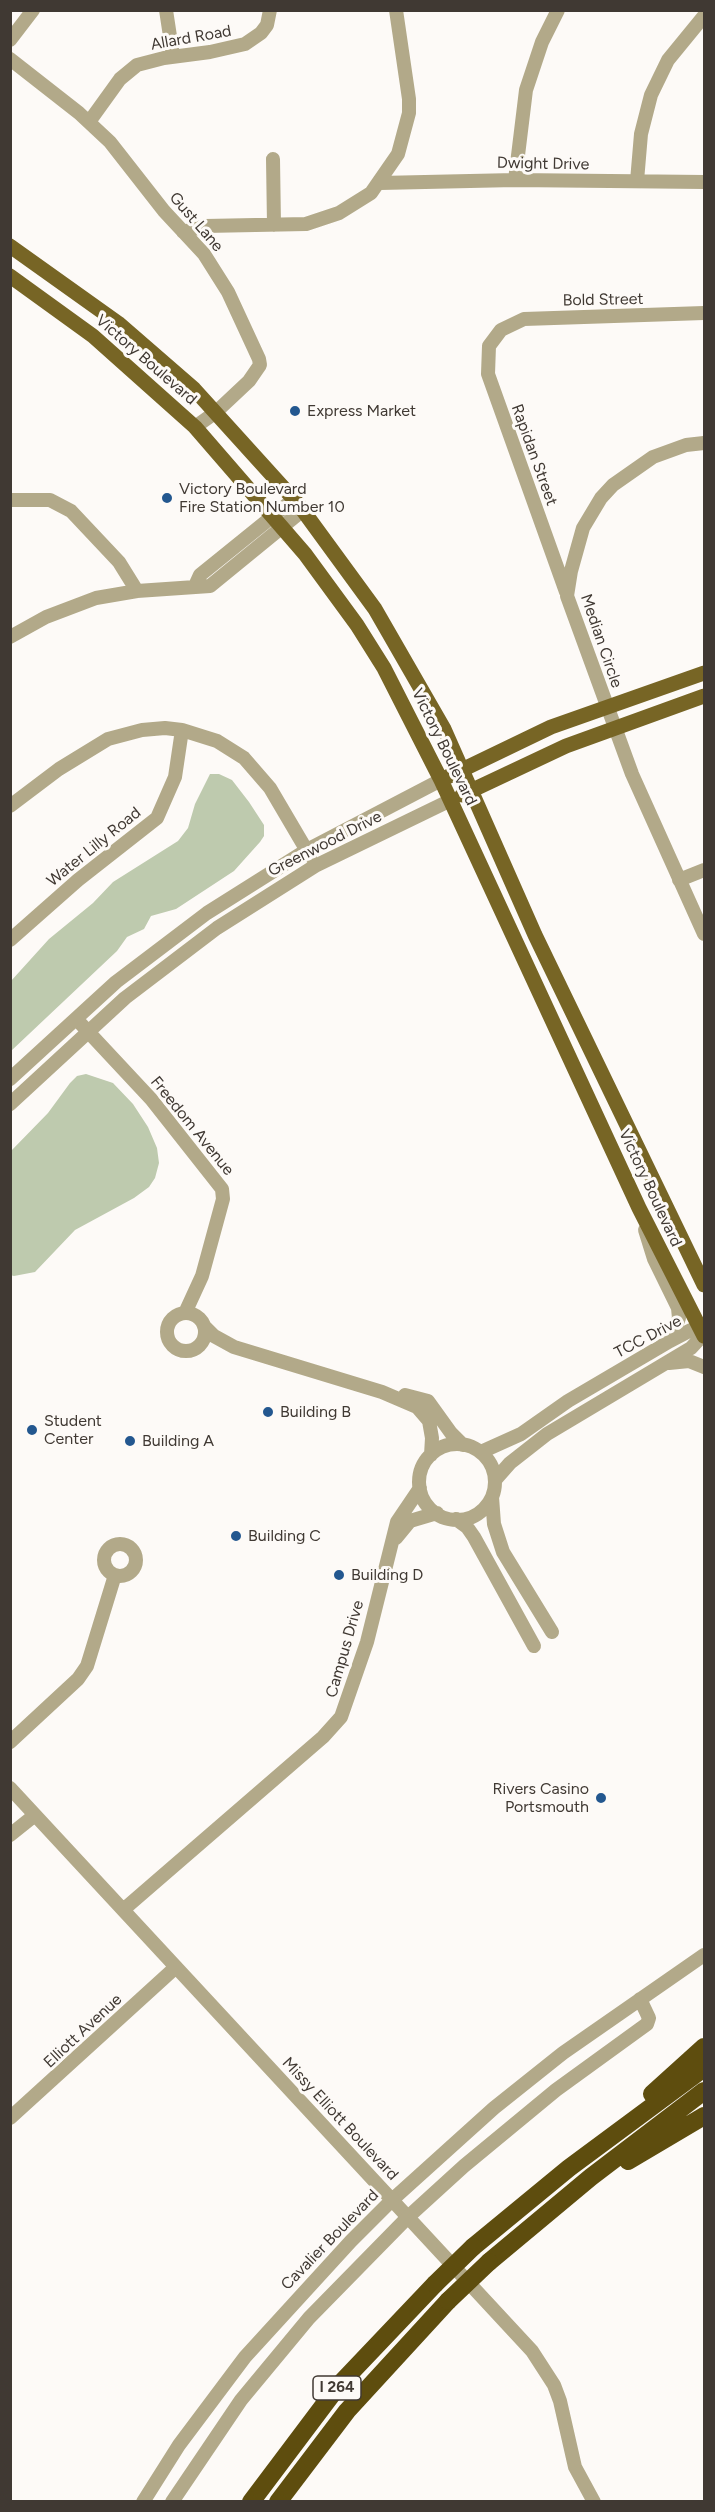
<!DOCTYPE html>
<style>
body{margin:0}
#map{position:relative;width:715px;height:2512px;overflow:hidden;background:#fdfaf7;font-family:Figtree,sans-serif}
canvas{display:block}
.frame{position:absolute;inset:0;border:12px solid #403933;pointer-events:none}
</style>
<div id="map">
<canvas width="715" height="2512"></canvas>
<div class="frame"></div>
</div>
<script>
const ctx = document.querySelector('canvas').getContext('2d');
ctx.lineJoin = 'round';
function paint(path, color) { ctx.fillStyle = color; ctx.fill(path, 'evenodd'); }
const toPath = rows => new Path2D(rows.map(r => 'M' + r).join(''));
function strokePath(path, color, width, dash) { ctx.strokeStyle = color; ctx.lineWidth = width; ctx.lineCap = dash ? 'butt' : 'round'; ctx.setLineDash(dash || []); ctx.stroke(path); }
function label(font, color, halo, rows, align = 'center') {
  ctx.font = font + ' Figtree,sans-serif'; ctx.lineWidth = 6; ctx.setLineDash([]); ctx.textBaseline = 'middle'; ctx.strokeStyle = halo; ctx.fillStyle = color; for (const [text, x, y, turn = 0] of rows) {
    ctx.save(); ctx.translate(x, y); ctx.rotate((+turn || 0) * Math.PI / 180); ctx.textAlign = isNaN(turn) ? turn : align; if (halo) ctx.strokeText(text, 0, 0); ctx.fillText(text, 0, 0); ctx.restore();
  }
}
const water = toPath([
 [210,774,219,774,232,780,249,802,264,825,264,836,260,842,234,871,176,909,151,916,144,929,127,937,117,951,11,1051,11,981,49,939,93,903,113,882,178,841,188,828,195,804],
 [86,1074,113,1083,133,1104,148,1127,157,1148,159,1163,155,1178,149,1187,134,1198,75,1230,35,1272,14,1276,10,1275,11,1151,48,1113,70,1083,77,1076]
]);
const minor = toPath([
 [166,10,173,56],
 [10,40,33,10],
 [10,59,79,113,110,142,164,211,204,254,228,292,259,359,260,365,249,381,216,412,195,427],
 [89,122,120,79,137,65,164,58,210,52,245,44,261,33,267,25,270,10],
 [273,159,274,225],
 [515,180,526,90,542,42,558,10],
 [637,181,641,134,651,95,668,60,704,16],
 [380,183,515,180,704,182],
 [183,232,205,226,306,224,339,213,371,193,398,154,409,113,409,99,396,10],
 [704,443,686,445,653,457,613,485,601,498,583,528,571,571,567,596,632,774,704,934],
 [10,500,50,500,71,511,119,562,137,591],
 [195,586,200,575,294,499],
 [566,592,488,374,489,346,501,330,524,319,704,313],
 [10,637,46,617,96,598,137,591,210,586,303,510],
 [10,806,59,769,108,739,142,730,165,728,182,730,217,741,244,758,270,788,310,856],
 [679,880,704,870],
 [10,940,78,880,157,818,175,777,182,730],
 [81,1024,151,1099,222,1189,223,1199,202,1276,185,1313],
 [10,1079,116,982,207,913,307,850,441,780],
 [10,1104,125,998,217,928,315,866,451,800],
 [645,1230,654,1259,678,1308,679,1318,670,1341],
 '167 1332a19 19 0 1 1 38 0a19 19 0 1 1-38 0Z',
 [204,1326,214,1336,234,1347,382,1392,417,1407,429,1421,432,1438,431,1455],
 [669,1363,689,1361,704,1367],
 [405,1395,428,1401,451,1433,463,1445],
 '419 1482a38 38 0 1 1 76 0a38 38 0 1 1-76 0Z',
 [481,1452,521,1434,568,1401,670,1341,691,1330,704,1334],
 [495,1480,510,1463,547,1434,691,1348,704,1334],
 [492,1497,494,1524,503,1552,552,1632],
 [456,1519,467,1527,474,1537,534,1646],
 [396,1538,410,1521,437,1513],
 '104 1560a16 16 0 1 1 32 0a16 16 0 1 1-32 0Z',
 [10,1742,78,1679,87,1666,115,1575],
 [10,1788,532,2351,554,2385,560,2401,575,2467,594,2502],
 [10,1835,35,1815],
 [123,1910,323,1737,341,1717,367,1642,397,1522,420,1488],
 [10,2118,176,1967],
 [143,2502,179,2445,245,2357,351,2241,392,2200,494,2108,563,2053,704,1955],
 [172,2502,241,2400,309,2318,408,2217,464,2166,556,2090,647,2024,649,2018,640,1999]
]);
const major = toPath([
 [10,246,118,323,194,389,299,505,375,609,444,729,535,935,704,1285],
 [10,276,93,336,195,427,305,554,357,625,384,668,441,780,639,1208,704,1336],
 [441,780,551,727,704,673],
 [462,795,566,746,704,696]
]);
const highway = toPath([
 [652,2094,704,2047],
 [628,2161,704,2116],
 [473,2247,569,2168,704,2068],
 [489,2262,591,2177,704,2091],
 [251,2502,339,2385,435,2284],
 [278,2502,347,2411,448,2301]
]);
const highwayBridge = toPath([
 [435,2284,473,2247],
 [448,2301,489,2262]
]);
const markers = [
 [295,411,6,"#23578f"],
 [167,498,6,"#23578f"],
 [268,1412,6,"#23578f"],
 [32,1430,6,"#23578f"],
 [130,1441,6,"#23578f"],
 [236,1536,6,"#23578f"],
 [339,1575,6,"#23578f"],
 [601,1798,6,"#23578f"]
];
const shields = [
 [337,2388,48]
];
const shieldNames = [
 ["I 264",337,2388]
];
const streetNames = [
 ["Allard Road",191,38,-10],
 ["Dwight Drive",543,164,1],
 ["Gust Lane",196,222,49],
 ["Bold Street",603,300,-1],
 ["Victory Boulevard",146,360,41],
 ["Rapidan Street",534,455,70],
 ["Median Circle",601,641,71],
 ["Victory Boulevard",444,747,64],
 ["Greenwood Drive",325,844,-27],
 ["Water Lilly Road",94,847,-39],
 ["Freedom Avenue",192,1126,51],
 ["Victory Boulevard",650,1188,65],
 ["TCC Drive",648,1337,-28],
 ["Campus Drive",345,1649,-74],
 ["Elliott Avenue",83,2031,-43],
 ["Missy Elliott Boulevard",340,2119,47],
 ["Cavalier Boulevard",330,2240,-46]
];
const poiNames = [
 ["Express Market",307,411],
 ["Victory Boulevard",179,489],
 ["Fire Station Number 10",179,507],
 ["Building B",280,1412],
 ["Student",44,1421],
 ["Center",44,1439],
 ["Building A",142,1441],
 ["Building C",248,1536],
 ["Building D",351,1575],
 ["Rivers Casino",589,1789,"right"],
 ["Portsmouth",589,1807,"right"]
];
paint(water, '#becaae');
strokePath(minor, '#b2a989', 14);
strokePath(major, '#776525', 15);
strokePath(highway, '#5e4d0e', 18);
strokePath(highwayBridge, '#5e4d0e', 18);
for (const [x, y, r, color] of markers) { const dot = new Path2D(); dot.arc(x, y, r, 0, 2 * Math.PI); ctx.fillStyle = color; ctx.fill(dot); strokePath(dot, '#fdfaf7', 2); }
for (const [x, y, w] of shields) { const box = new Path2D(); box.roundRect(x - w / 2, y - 12, w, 24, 4.5); ctx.fillStyle = '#fdfaf7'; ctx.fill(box); strokePath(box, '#403933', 1.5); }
label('bold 15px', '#403933', null, shieldNames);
label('16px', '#403933', '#fdfaf7', streetNames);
label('16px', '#403933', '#fdfaf7', poiNames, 'left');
</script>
